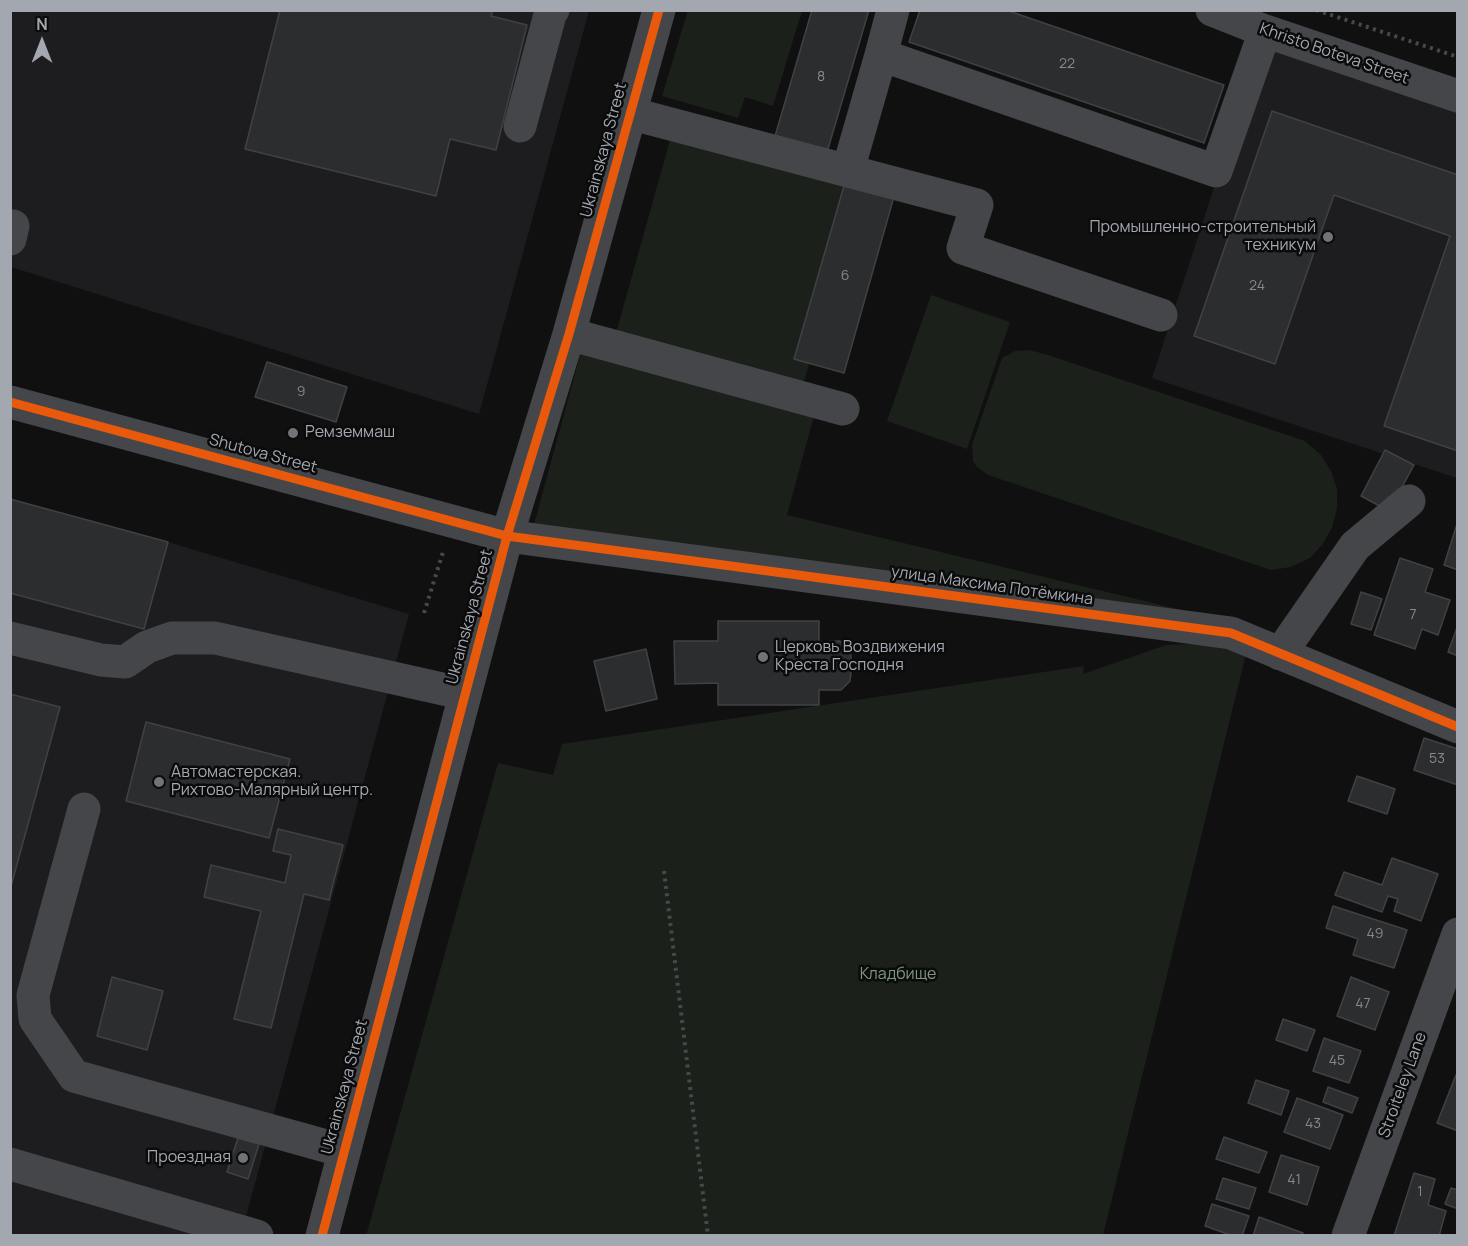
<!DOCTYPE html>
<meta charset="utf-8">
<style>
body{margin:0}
#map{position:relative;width:1468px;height:1246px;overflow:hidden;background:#101011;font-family:Manrope,sans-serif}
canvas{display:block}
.frame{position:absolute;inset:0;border:12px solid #a3a8b0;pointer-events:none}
.north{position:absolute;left:12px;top:12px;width:60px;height:60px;-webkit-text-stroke:4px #0b0b0c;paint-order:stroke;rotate:0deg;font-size:16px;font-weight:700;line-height:24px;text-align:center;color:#a3a8b0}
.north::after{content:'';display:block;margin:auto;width:21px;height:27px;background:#a3a8b0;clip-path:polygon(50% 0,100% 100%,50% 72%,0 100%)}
</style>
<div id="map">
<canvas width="1468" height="1246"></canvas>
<div class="frame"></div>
<div class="north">N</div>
</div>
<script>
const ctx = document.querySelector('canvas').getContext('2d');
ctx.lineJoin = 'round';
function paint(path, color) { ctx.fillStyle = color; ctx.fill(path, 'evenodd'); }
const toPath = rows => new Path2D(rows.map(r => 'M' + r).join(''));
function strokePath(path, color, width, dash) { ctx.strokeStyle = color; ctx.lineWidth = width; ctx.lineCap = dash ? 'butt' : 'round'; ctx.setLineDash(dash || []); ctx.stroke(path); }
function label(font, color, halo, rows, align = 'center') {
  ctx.font = font + ' Manrope,sans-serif'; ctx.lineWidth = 5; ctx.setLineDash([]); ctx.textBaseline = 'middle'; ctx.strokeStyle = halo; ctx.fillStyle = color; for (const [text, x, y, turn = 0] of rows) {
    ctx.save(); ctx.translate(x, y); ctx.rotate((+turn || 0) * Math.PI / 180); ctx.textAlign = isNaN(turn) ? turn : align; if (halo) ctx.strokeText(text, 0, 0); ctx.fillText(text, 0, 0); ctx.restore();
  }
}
const built = toPath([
 [10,11,589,11,479,414,11,267],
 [1265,31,1457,96,1457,478,1152,378],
 [10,499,168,542,409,614,241,1235,11,1235]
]);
const green = toPath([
 [688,10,802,11,773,106,745,97,738,118,662,96],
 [672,133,859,184,803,385,616,333],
 [931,295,1010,322,967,449,887,421],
 [1029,350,1048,355,1305,441,1321,455,1331,471,1337,489,1337,508,1332,528,1322,545,1310,558,1291,567,1271,570,988,475,977,467,973,461,972,445,1002,358,1015,351],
 [581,352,815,412,787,515,1215,618,533,528],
 [1216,643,1246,654,1103,1235,366,1236,498,763,553,775,562,744,1084,666,1083,674,1166,645]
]);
const building = toPath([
 [280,10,493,10,491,16,527,25,496,150,450,139,436,196,245,149,280,10],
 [812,10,869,10,825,159,773,143,812,10],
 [920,10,1006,10,1224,85,1204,143,909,42,920,10],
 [1272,111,1458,175,1458,451,1384,426,1450,236,1334,195,1275,364,1194,336,1272,111],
 [846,179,895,193,844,373,794,359,846,179],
 [267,362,347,387,336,422,255,397,267,362],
 [1385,450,1414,465,1389,511,1361,496,1385,450],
 [10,499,168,542,144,629,10,593,10,499],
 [1458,521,1458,570,1444,565,1458,521],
 [1400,558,1433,569,1425,592,1450,600,1438,635,1422,629,1415,649,1374,635,1400,558],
 [1361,592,1382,599,1371,630,1351,624,1361,592],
 [718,621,819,621,819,642,840,641,850,650,852,665,850,681,841,690,819,690,819,705,718,705,718,683,675,684,674,641,718,641,718,621],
 [1458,625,1458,656,1448,652,1458,625],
 [646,649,657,699,606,711,594,661,646,649],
 [10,694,60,707,10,890,10,694],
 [146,722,290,759,269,838,126,801,146,722],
 [1424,738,1458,749,1458,785,1414,770,1424,738],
 [1357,776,1395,789,1387,814,1348,801,1357,776],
 [278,829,343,845,329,900,304,894,271,1028,234,1019,261,911,204,897,211,865,285,883,291,855,273,851,278,829],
 [1392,858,1438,874,1421,921,1394,911,1398,899,1388,896,1382,912,1335,895,1344,872,1382,885,1392,858],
 [1333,906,1407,930,1394,968,1353,955,1358,939,1326,928,1333,906],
 [112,977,163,991,147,1050,97,1036,112,977],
 [1351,977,1389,992,1375,1030,1337,1016,1351,977],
 [1283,1019,1315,1030,1307,1051,1276,1040,1283,1019],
 [1324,1038,1361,1051,1349,1083,1313,1071,1324,1038],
 [1456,1075,1458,1076,1458,1131,1437,1123,1456,1075],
 [1256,1080,1289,1091,1281,1115,1248,1103,1256,1080],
 [1328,1087,1358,1098,1352,1113,1323,1102,1328,1087],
 [1297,1098,1343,1115,1330,1149,1284,1132,1297,1098],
 [1224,1137,1267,1152,1259,1173,1216,1159,1224,1137],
 [238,1138,259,1144,248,1179,227,1172,238,1138],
 [1281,1155,1319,1167,1307,1205,1269,1192,1281,1155],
 [1414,1173,1435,1179,1428,1205,1446,1211,1439,1236,1394,1236,1414,1173],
 [1223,1178,1256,1188,1249,1209,1216,1199,1223,1178],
 [1451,1188,1458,1190,1458,1209,1445,1204,1451,1188],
 [1212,1204,1249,1216,1242,1236,1233,1236,1205,1226,1212,1204],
 [1259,1217,1303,1233,1302,1236,1253,1236,1259,1217]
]);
const path = toPath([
 [1316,10,1458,57],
 [424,613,444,549],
 [664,871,708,1236]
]);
const minor = toPath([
 [1212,10,1265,31,1458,96],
 [881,55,893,10],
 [629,113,977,205,963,248,1161,315],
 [520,126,551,11,553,10],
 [848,170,881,55,1216,171,1265,31],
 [10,226,13,226,10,239],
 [569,334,843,409],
 [10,402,507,536,1231,633,1458,727],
 [10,638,101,660,125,662,147,647,172,638,215,638,465,694],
 [1280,654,1355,546,1409,501],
 [84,809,33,995,35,1019,74,1076,344,1151],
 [10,1164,257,1236],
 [322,1236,507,536,569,334,659,10],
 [1348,1236,1458,934]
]);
const cycleway = toPath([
 [10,402,507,536,1231,633,1458,727],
 [322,1236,507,536,569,334,659,10]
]);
const markers = [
 [1328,237,6,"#707378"],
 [293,433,6,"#707378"],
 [763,657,6,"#707378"],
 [159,782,6,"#707378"],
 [243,1158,6,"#707378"]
];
const numberNames = [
 ["22",1067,64],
 ["8",821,77],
 ["6",845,276],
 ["24",1257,286],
 ["9",301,392],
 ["7",1413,615],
 ["53",1437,759],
 ["49",1375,934],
 ["47",1363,1004],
 ["45",1337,1061],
 ["43",1313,1124],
 ["41",1294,1180],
 ["1",1420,1192]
];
const streetNames = [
 ["Khristo Boteva Street",1334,54,19],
 ["Ukrainskaya Street",604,150,-75],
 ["Shutova Street",263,454,15],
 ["улица Максима Потёмкина",992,586,8],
 ["Ukrainskaya Street",470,617,-75],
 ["Stroiteley Lane",1403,1085,-70],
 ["Ukrainskaya Street",345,1087,-75]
];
const poiNames = [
 ["Промышленно-строительный",1316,228,"right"],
 ["техникум",1316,246,"right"],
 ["Ремземмаш",305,433],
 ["Церковь Воздвижения",775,648],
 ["Креста Господня",775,666],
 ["Автомастерская.",171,773],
 ["Рихтово-Малярный центр.",171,791],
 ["Проездная",231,1158,"right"]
];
const parkNames = [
 ["Кладбище",898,975]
];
paint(built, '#1d1d1f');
paint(green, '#1b201b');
paint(building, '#2c2d2e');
strokePath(building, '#404144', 1.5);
strokePath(path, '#46484a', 4, [3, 4.5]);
strokePath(minor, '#454649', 33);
strokePath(cycleway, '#e8590c', 9);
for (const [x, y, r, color] of markers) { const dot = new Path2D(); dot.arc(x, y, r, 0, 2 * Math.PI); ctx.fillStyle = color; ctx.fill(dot); strokePath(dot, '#0b0b0c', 2); }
label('14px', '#858990', null, numberNames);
label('16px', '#a3a8b0', '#0b0b0c', streetNames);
label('16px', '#a3a8b0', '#0b0b0c', poiNames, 'left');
label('16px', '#7d997c', '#0b0b0c', parkNames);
</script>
